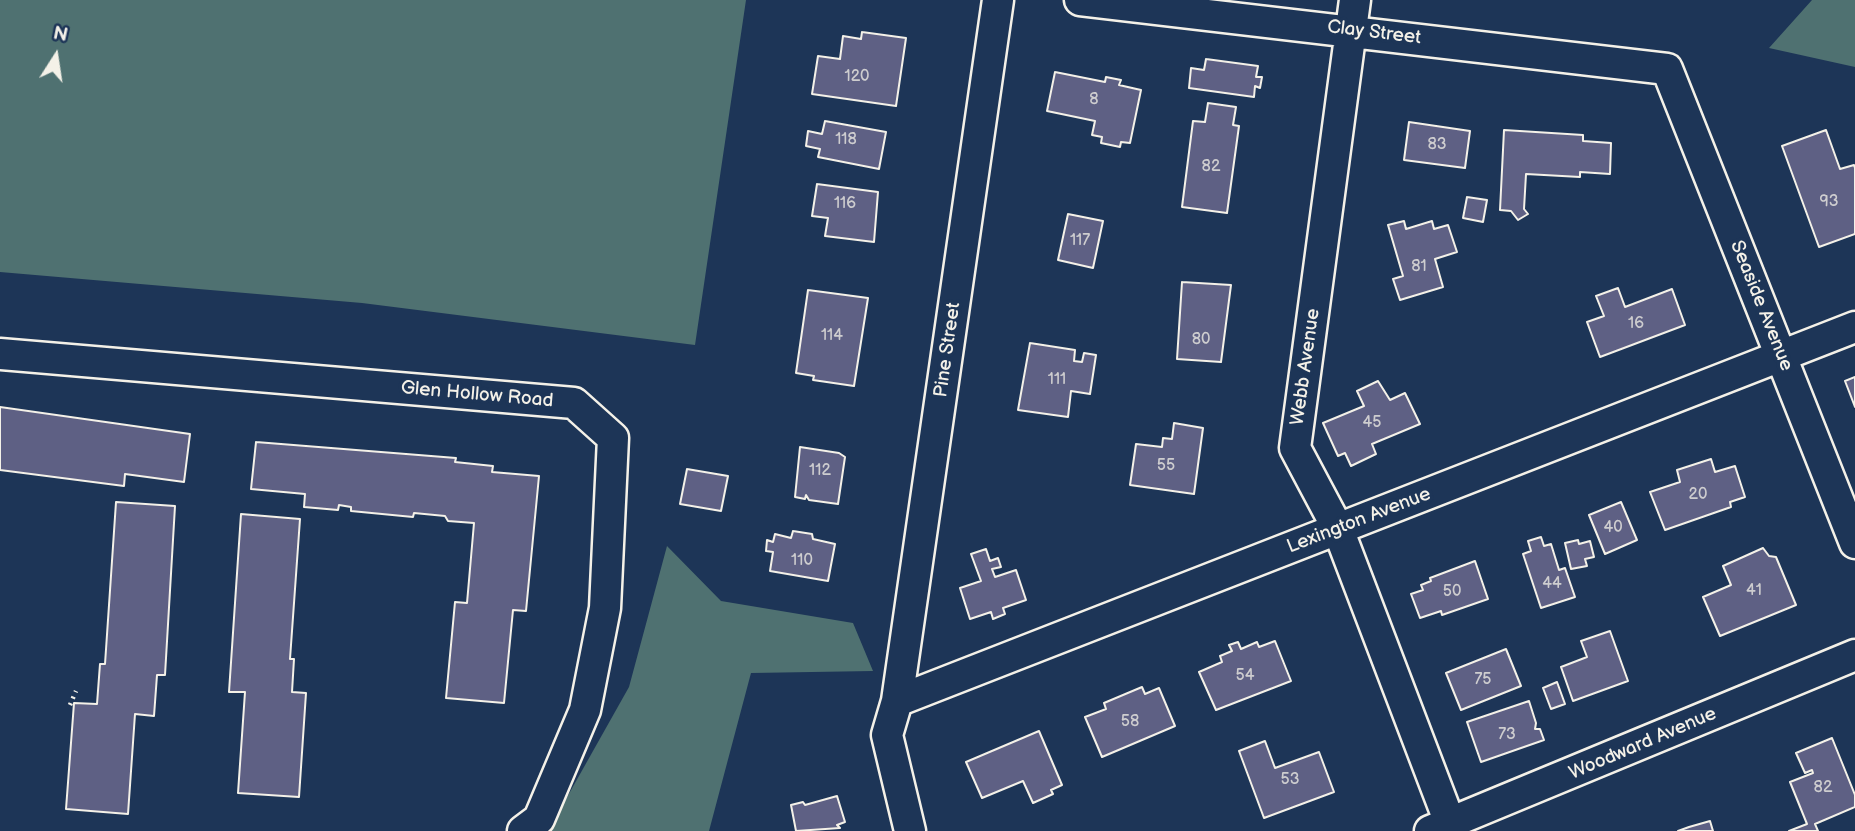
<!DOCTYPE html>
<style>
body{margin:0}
#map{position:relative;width:1855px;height:831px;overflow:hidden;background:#1d3557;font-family:"Balsamiq Sans",sans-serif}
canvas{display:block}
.north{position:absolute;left:21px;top:21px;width:70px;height:70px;-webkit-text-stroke:5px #1d3557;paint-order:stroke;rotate:12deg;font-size:19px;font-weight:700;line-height:28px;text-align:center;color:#f4f1e8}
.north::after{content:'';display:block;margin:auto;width:24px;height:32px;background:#f4f1e8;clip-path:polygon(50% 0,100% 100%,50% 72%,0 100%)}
</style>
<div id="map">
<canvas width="1855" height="831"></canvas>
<div class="north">N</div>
</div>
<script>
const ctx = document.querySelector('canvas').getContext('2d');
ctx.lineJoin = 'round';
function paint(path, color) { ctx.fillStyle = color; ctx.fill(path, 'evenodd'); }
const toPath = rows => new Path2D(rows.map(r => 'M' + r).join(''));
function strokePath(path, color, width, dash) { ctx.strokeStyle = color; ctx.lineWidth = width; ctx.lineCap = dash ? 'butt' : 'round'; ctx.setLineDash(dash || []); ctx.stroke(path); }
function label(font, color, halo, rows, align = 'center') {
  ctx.font = font + ' "Balsamiq Sans",sans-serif'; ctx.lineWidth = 7; ctx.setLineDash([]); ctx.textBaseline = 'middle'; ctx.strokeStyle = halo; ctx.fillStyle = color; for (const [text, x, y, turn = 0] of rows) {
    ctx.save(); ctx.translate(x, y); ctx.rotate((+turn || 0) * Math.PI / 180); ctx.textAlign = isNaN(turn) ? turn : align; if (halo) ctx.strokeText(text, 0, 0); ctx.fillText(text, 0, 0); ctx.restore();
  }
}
const green = toPath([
 [0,0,746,0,695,345,362,303,0,272],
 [1812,0,1855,0,1855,67,1769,48],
 [667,546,721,601,853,623,873,671,751,673,709,831,548,831,629,687]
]);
const building = toPath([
 [862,32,906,38,896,106,812,94,818,56,840,59,843,36,861,39,862,32],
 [1206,59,1258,66,1256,77,1262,77,1260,88,1255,86,1254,97,1189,88,1191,68,1204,70,1206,59],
 [1055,72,1105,82,1106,77,1121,80,1119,85,1141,90,1130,143,1121,142,1120,147,1101,143,1102,137,1092,135,1095,121,1047,111,1055,72],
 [1208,103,1236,107,1233,125,1239,126,1227,213,1182,207,1193,121,1205,122,1208,103],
 [825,121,886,132,879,169,818,157,820,149,806,146,808,131,822,134,825,121],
 [1409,122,1470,131,1465,168,1404,160,1409,122],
 [1504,130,1583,135,1583,141,1611,143,1610,174,1580,172,1580,177,1526,174,1524,209,1528,214,1518,220,1511,211,1500,210,1504,130],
 [1826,130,1840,169,1854,165,1855,168,1855,234,1819,247,1782,146,1826,130],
 [817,184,878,192,874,242,825,236,828,218,812,216,817,184],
 [1467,197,1487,200,1483,222,1463,218,1467,197],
 [1068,214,1103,221,1093,268,1058,260,1068,214],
 [1404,221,1406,229,1432,221,1434,229,1448,225,1457,252,1435,259,1443,287,1400,300,1393,279,1403,276,1388,225,1404,221],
 [1182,282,1231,285,1221,362,1177,359,1182,282],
 [1618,288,1625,307,1672,289,1685,325,1600,357,1587,322,1604,316,1596,296,1618,288],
 [808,290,868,298,854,386,813,380,814,376,796,373,808,290],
 [1030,343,1075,350,1074,361,1082,362,1084,353,1096,355,1090,394,1071,391,1068,417,1018,410,1030,343],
 [1855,377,1855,407,1845,381,1855,377],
 [1378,381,1390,400,1405,393,1420,424,1372,444,1376,454,1351,466,1345,453,1338,456,1323,423,1364,406,1357,391,1378,381],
 [0,407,190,434,184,482,125,474,124,486,0,470,0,407],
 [1174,423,1203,428,1194,494,1130,485,1136,444,1162,447,1163,438,1172,439,1174,423],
 [256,442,456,458,455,462,493,466,492,472,539,476,526,611,513,610,504,703,446,698,455,602,467,603,474,523,448,521,445,516,414,513,413,517,351,511,351,507,339,505,338,510,304,507,305,494,251,489,256,442],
 [800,447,839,453,845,457,838,504,809,500,806,495,805,499,795,497,800,447],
 [1711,459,1715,472,1735,466,1745,497,1730,502,1731,507,1665,530,1650,492,1680,482,1677,470,1711,459],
 [687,469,728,476,721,511,680,504,687,469],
 [116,502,175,506,165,675,157,675,154,716,135,714,128,814,66,809,74,703,97,704,100,664,105,664,116,502],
 [1621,502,1637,540,1605,554,1589,515,1621,502],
 [241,514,300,519,290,659,294,659,292,692,306,693,299,797,238,793,245,692,229,692,241,514],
 [793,531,812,534,813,539,835,544,828,581,770,571,773,552,766,551,767,540,773,542,775,534,791,538,793,531],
 [1541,537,1544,546,1551,544,1559,570,1565,568,1575,597,1541,608,1523,554,1531,551,1528,541,1541,537],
 [1578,540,1579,544,1590,541,1594,557,1585,559,1587,566,1571,569,1565,543,1578,540],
 [1763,548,1769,556,1776,557,1796,605,1720,636,1703,597,1731,585,1723,566,1763,548],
 [986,549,990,561,998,558,1001,567,992,569,995,577,1016,570,1026,600,1003,608,1005,614,993,619,991,612,970,619,960,588,981,581,971,554,986,549],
 [1475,561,1488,599,1442,615,1441,611,1420,618,1411,594,1423,590,1421,585,1431,581,1430,578,1475,561],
 [1610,631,1628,681,1573,701,1561,667,1587,657,1581,641,1610,631],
 [1275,641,1291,681,1216,710,1199,672,1222,662,1220,656,1232,651,1229,645,1238,642,1241,649,1257,642,1259,647,1275,641],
 [1506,649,1521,686,1461,710,1446,673,1506,649],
 [1557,682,1565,704,1551,709,1543,688,1557,682],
 [1142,687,1145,694,1159,688,1175,726,1102,757,1085,717,1106,709,1104,703,1142,687],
 [1529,701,1536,723,1535,729,1540,729,1544,740,1481,762,1467,722,1529,701],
 [1039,731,1062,785,1051,790,1053,794,1033,803,1023,781,982,798,966,762,1039,731],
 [1832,738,1855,795,1855,807,1815,824,1818,831,1789,831,1807,824,1790,782,1813,773,1812,770,1805,773,1796,753,1832,738],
 [1265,741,1275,768,1319,752,1334,792,1264,818,1239,751,1265,741],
 [837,796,845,822,837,825,840,828,796,831,791,805,803,802,805,805,837,796],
 [1710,821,1713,831,1678,831,1689,827,1710,821]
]);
const path = toPath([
 [70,705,76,691]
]);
const street = toPath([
 [1080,0,1667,69,1855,543],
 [1355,0,1295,448,1338,529,1453,831],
 [0,354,574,403,613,438,605,608,585,710,539,819,523,831],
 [897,701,998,0],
 [910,831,887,735,897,701,1855,327],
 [1430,831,1855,655]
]);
const numberNames = [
 ["120",857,77],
 ["8",1094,100],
 ["118",846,140],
 ["83",1437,145],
 ["82",1211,167],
 ["93",1829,202],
 ["116",845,204],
 ["117",1080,241],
 ["81",1419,267],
 ["16",1636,324],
 ["114",832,336],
 ["80",1201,340],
 ["111",1057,380],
 ["45",1372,423],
 ["55",1166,466],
 ["112",820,471],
 ["20",1698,495],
 ["40",1613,528],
 ["110",802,561],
 ["44",1552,584],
 ["41",1754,591],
 ["50",1452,592],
 ["54",1245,676],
 ["75",1483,680],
 ["58",1130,722],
 ["73",1507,735],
 ["53",1290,780],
 ["82",1823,788]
];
const streetNames = [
 ["Clay Street",1374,33,7],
 ["Seaside Avenue",1761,306,68],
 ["Pine Street",948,350,-82],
 ["Webb Avenue",1306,367,-82],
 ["Glen Hollow Road",477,395,5],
 ["Lexington Avenue",1359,521,-21],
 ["Woodward Avenue",1643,744,-23]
];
paint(green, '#4f7171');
paint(building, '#5e6084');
strokePath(building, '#f4f1e8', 2);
strokePath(street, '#f4f1e8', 35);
strokePath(path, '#f4f1e8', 4.5, [2, 5]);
strokePath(street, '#1d3557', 30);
label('16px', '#cecdcf', null, numberNames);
label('19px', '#f4f1e8', '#1d3557', streetNames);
</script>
